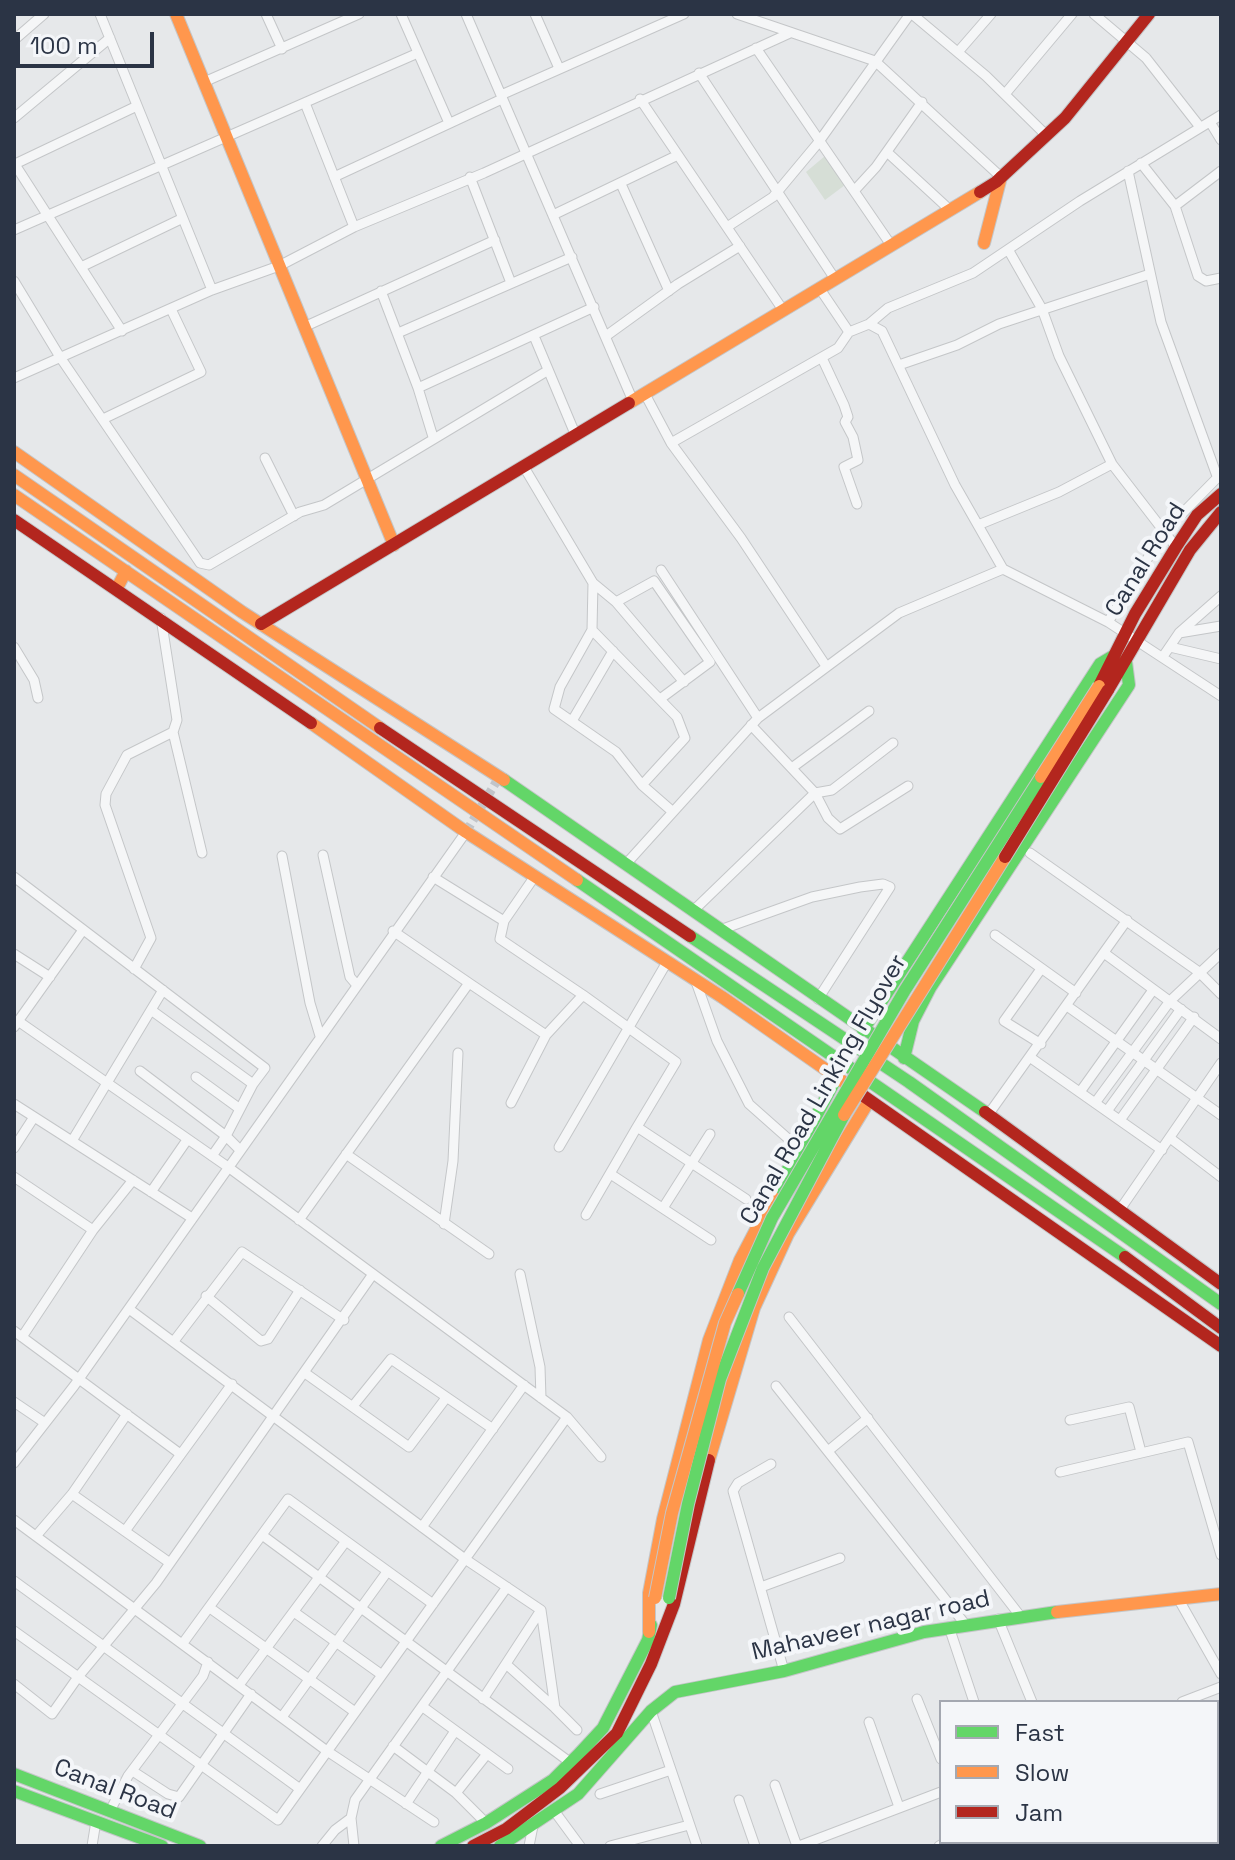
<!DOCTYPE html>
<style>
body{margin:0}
#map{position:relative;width:1235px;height:1860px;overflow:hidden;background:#e6e8ea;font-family:"Space Grotesk",sans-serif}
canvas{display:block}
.frame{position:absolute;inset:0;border:16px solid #2b3445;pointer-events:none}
.legend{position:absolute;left:939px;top:1700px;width:280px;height:144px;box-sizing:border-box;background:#f4f6f9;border:2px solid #a4a8b1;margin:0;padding:10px 14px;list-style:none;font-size:24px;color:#2b3445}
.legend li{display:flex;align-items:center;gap:16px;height:40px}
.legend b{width:40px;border:2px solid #a4a8b1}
.scale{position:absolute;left:16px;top:32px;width:138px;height:36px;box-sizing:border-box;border:4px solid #2b3445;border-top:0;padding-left:10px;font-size:24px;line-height:28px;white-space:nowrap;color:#2b3445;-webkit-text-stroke:6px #f4f6f9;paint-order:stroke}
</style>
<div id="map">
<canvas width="1235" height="1860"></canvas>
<div class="frame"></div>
<ul class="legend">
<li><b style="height:10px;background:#63d668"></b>Fast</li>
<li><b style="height:10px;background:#ff974d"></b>Slow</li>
<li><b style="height:10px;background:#b3261e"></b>Jam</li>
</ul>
<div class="scale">100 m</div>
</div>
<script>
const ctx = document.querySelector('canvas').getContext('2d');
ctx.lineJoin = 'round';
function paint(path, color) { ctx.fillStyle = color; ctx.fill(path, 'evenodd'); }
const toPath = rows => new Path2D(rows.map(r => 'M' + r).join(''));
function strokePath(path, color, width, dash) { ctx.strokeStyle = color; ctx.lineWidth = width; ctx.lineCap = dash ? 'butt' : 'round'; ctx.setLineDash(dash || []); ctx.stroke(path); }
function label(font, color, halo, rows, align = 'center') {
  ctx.font = font + ' "Space Grotesk",sans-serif'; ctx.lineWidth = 8; ctx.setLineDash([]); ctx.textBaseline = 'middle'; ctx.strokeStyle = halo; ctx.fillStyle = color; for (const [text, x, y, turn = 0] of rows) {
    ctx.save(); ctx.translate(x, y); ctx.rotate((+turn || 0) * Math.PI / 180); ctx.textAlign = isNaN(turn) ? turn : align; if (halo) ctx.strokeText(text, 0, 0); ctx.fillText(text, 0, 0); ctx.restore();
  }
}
const green = toPath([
 [825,156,845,185,825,200,806,172]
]);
const streetTunnel = toPath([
 [466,832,498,779]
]);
const street = toPath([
 [100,14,212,290],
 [266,14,282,49],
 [401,14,449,123],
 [466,14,633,401],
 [535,14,558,66],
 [737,14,875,61,1001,177],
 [912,14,986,76,1046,135],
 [1094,14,1146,58,1200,127],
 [14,40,44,14],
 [756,48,891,245],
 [958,52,991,14],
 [699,73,835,279],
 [204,82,359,14],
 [1005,94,1072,14],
 [501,95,684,14],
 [640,99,783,310],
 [305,103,354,227],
 [14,118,110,38],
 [1210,122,1221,140],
 [887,152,950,210],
 [14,163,122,331],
 [1141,163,1175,206,1198,276,1206,281,1221,278],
 [15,164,137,106],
 [1128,171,1161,322,1217,476],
 [334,177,502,99],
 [470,177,511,283],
 [621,184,669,291],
 [854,191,876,167,922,102],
 [1175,206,1221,171],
 [553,215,678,155],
 [727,227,773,197,818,143,910,14],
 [14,230,418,53],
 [1009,251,1042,309,1059,356,1112,464,1176,547],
 [81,267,181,219],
 [14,281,60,357,200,563,209,565,300,512,324,505,547,371],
 [820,289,849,332,869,324,882,331,955,485,1003,569,1108,622,1221,696],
 [381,291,418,388,433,437],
 [869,324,888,308,973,273,1080,201,1221,115],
 [304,327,495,240],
 [398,333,572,257],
 [534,336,576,436],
 [606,336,678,284,740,246],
 [822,358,844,405,848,417,845,422,853,437,858,460,844,467,857,504],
 [899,365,957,345,999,324,1150,274],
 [14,378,212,290,279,266,354,227,484,173,790,33],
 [418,388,594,307],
 [645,394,671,443,741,538,826,666],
 [103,419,201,372,171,309],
 [671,443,838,348,849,332],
 [265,458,294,516],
 [524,467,593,583,592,630,560,687,554,709,616,752,642,785,673,812],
 [978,525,1059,492,1112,464],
 [661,570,758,718],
 [593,583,616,602,654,581,710,662,660,699],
 [616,602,684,682],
 [161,618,177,720,173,732,202,853],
 [1108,622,1164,532,1221,474],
 [592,630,677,717,685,738,642,785],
 [1179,633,1221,626],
 [14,647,34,680,38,698],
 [1170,647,1221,659],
 [1164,655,1179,633,1221,596],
 [572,721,613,651],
 [751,725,815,793,828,818,840,829,908,786],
 [793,767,869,711],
 [1030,853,1199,972,1221,994],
 [323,855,350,977,356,984],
 [282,856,310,1003,320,1036],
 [626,864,758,718,899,613,1003,569],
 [535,876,504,921,500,939,583,995],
 [14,877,265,1068,253,1084,151,1010],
 [433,877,504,921],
 [693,911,815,793,832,790,893,743],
 [720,930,812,897,860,887,883,884,890,887,818,999],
 [393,931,469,983],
 [995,935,1076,993],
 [1104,953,1221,1039],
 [14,954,50,977],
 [134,969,151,938,105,805,106,794,127,755,173,732],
 [695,979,717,1041,749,1104,793,1143,801,1133],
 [1067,1006,1221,1115],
 [14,1027,83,930],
 [546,1035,583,995,676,1062,637,1127,746,1199],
 [1041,1044,1004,1021,1041,969],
 [1031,1058,1162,1150],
 [140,1071,226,1136,212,1156],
 [196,1077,240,1109],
 [1080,1092,1153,990],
 [1095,1103,1170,1001,1221,953],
 [14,1104,192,1218],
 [1107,1111,1181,1009],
 [988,1115,1127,920],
 [1120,1120,1194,1017],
 [1170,1138,1221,1177],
 [72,1141,163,990],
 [559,1147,667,962],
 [14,1148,34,1117],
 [240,1150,226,1136,253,1084],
 [346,1154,489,1254],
 [612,1175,711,1240],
 [14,1177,93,1230],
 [151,1192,187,1140],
 [663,1208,710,1134],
 [1119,1211,1221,1063],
 [586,1215,637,1127],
 [299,1220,469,983,546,1035,511,1103],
 [444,1224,453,1161,458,1053],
 [520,1274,540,1367,541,1398],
 [206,1296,261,1341,268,1339,300,1290],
 [129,1309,465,1559,541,1610,555,1708,577,1730],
 [789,1317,1021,1617],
 [14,1331,179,1453],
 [22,1337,93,1230,133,1180],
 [174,1341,242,1252,344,1320],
 [305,1373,409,1447,446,1398],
 [776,1386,965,1624],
 [14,1402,45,1423],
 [353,1406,391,1359,493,1429],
 [567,1417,601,1457],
 [1070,1420,1129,1407,1141,1452],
 [828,1451,868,1418],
 [14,1463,74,1386,466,832],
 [771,1464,738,1483,733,1491,784,1671],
 [1060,1472,1188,1442,1221,1555],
 [72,1494,170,1563],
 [14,1520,327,1751,434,1822],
 [422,1527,524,1385],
 [125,1531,232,1384],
 [262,1535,571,1763],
 [36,1536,72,1494,127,1414],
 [14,1581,300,1789],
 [761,1587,840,1558],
 [1179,1600,1221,1674],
 [210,1608,355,1712],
 [294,1612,382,1675],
 [998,1619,1032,1702],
 [949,1627,974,1702],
 [14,1631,278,1820,567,1417,228,1167,18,1021],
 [183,1643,288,1499,433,1604],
 [506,1664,555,1708],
 [14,1684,52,1714,78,1677,156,1583,373,1274],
 [239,1685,346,1541],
 [483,1699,541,1610],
 [917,1699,941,1759],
 [1182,1702,1221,1687],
 [423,1707,508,1769],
 [651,1711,697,1846],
 [282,1717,387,1572],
 [869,1722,899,1807],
 [393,1746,456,1793,486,1823],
 [1217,1770,1221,1769],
 [134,1772,168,1794,179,1797,251,1694],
 [775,1785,797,1846],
 [456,1793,487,1754],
 [600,1794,671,1770],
 [739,1800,755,1846],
 [406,1804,455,1731],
 [110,1811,128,1776,203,1676,208,1662],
 [555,1812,580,1846],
 [1217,1837,1220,1846],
 [1094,1842,1096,1846],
 [1165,1842,1166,1846],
 [92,1846,96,1821],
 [322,1846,335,1830,351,1818],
 [354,1846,351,1818,355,1800,507,1587],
 [529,1846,533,1826],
 [610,1846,689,1825],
 [799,1846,941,1792],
 [939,1846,946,1842]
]);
const fast = toPath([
 [504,780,985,1112],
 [577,880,1125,1257],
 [690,936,909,1082,1221,1304],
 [863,1030,1100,664,1115,655],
 [904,1058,913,1021,930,988,1129,685,1126,662],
 [773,1197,836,1079],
 [14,1774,200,1846],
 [14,1791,162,1846],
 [441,1846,486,1823,553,1780,578,1755,603,1728,648,1640,651,1625],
 [500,1846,578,1794,651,1711,675,1692,784,1671,924,1632,1057,1612]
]);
const slow = toPath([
 [176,14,394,545],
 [984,243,1001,177],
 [629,403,980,192],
 [14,452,242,612,504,780],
 [14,475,380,728],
 [14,495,577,880],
 [117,588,126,571],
 [311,723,466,832,722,997,855,1090],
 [709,1460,754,1308,788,1234,869,1101],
 [1057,1612,1221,1594],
 [649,1632,649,1593,663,1519,709,1340,740,1260,773,1197]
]);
const jam = toPath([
 [980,192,996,182,1065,118,1149,14],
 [14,520,311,723],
 [261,624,629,403],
 [1099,686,1135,614,1176,547,1197,515,1221,494],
 [1108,690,1190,550,1221,512],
 [380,728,690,936],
 [855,1090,1221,1346],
 [985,1112,1221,1284],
 [1125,1257,1221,1328],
 [473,1846,506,1829,560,1788,617,1733,651,1664,674,1604,709,1460]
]);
const fastBridge = toPath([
 [738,1294,772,1218,905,990,1041,777],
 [669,1598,688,1504,720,1379,763,1268,844,1115]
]);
const slowBridge = toPath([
 [1041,777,1099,686],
 [844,1115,1005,857],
 [655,1598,672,1513,725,1323,738,1294]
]);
const jamBridge = toPath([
 [1005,857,1108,690]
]);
const streetNames = [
 ["Canal Road",1146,560,-58],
 ["Canal Road Linking Flyover",824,1090,-60],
 ["Mahaveer nagar road",871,1626,-13],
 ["Canal Road",115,1790,21]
];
paint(green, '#d6ded6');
strokePath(streetTunnel, '#c1c4c9', 9, [9, 4.5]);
strokePath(street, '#c4c6c8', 11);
strokePath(fast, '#c4c6c8', 14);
strokePath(slow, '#c4c6c8', 14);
strokePath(jam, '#c4c6c8', 14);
strokePath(street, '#f5f6f7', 9);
strokePath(fast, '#63d668', 12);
strokePath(slow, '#ff974d', 12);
strokePath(jam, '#b3261e', 12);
strokePath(fastBridge, '#c4c6c8', 14, []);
strokePath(slowBridge, '#c4c6c8', 14, []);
strokePath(jamBridge, '#c4c6c8', 14, []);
strokePath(fastBridge, '#63d668', 12);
strokePath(slowBridge, '#ff974d', 12);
strokePath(jamBridge, '#b3261e', 12);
label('24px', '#2b3445', '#f4f6f9', streetNames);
</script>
